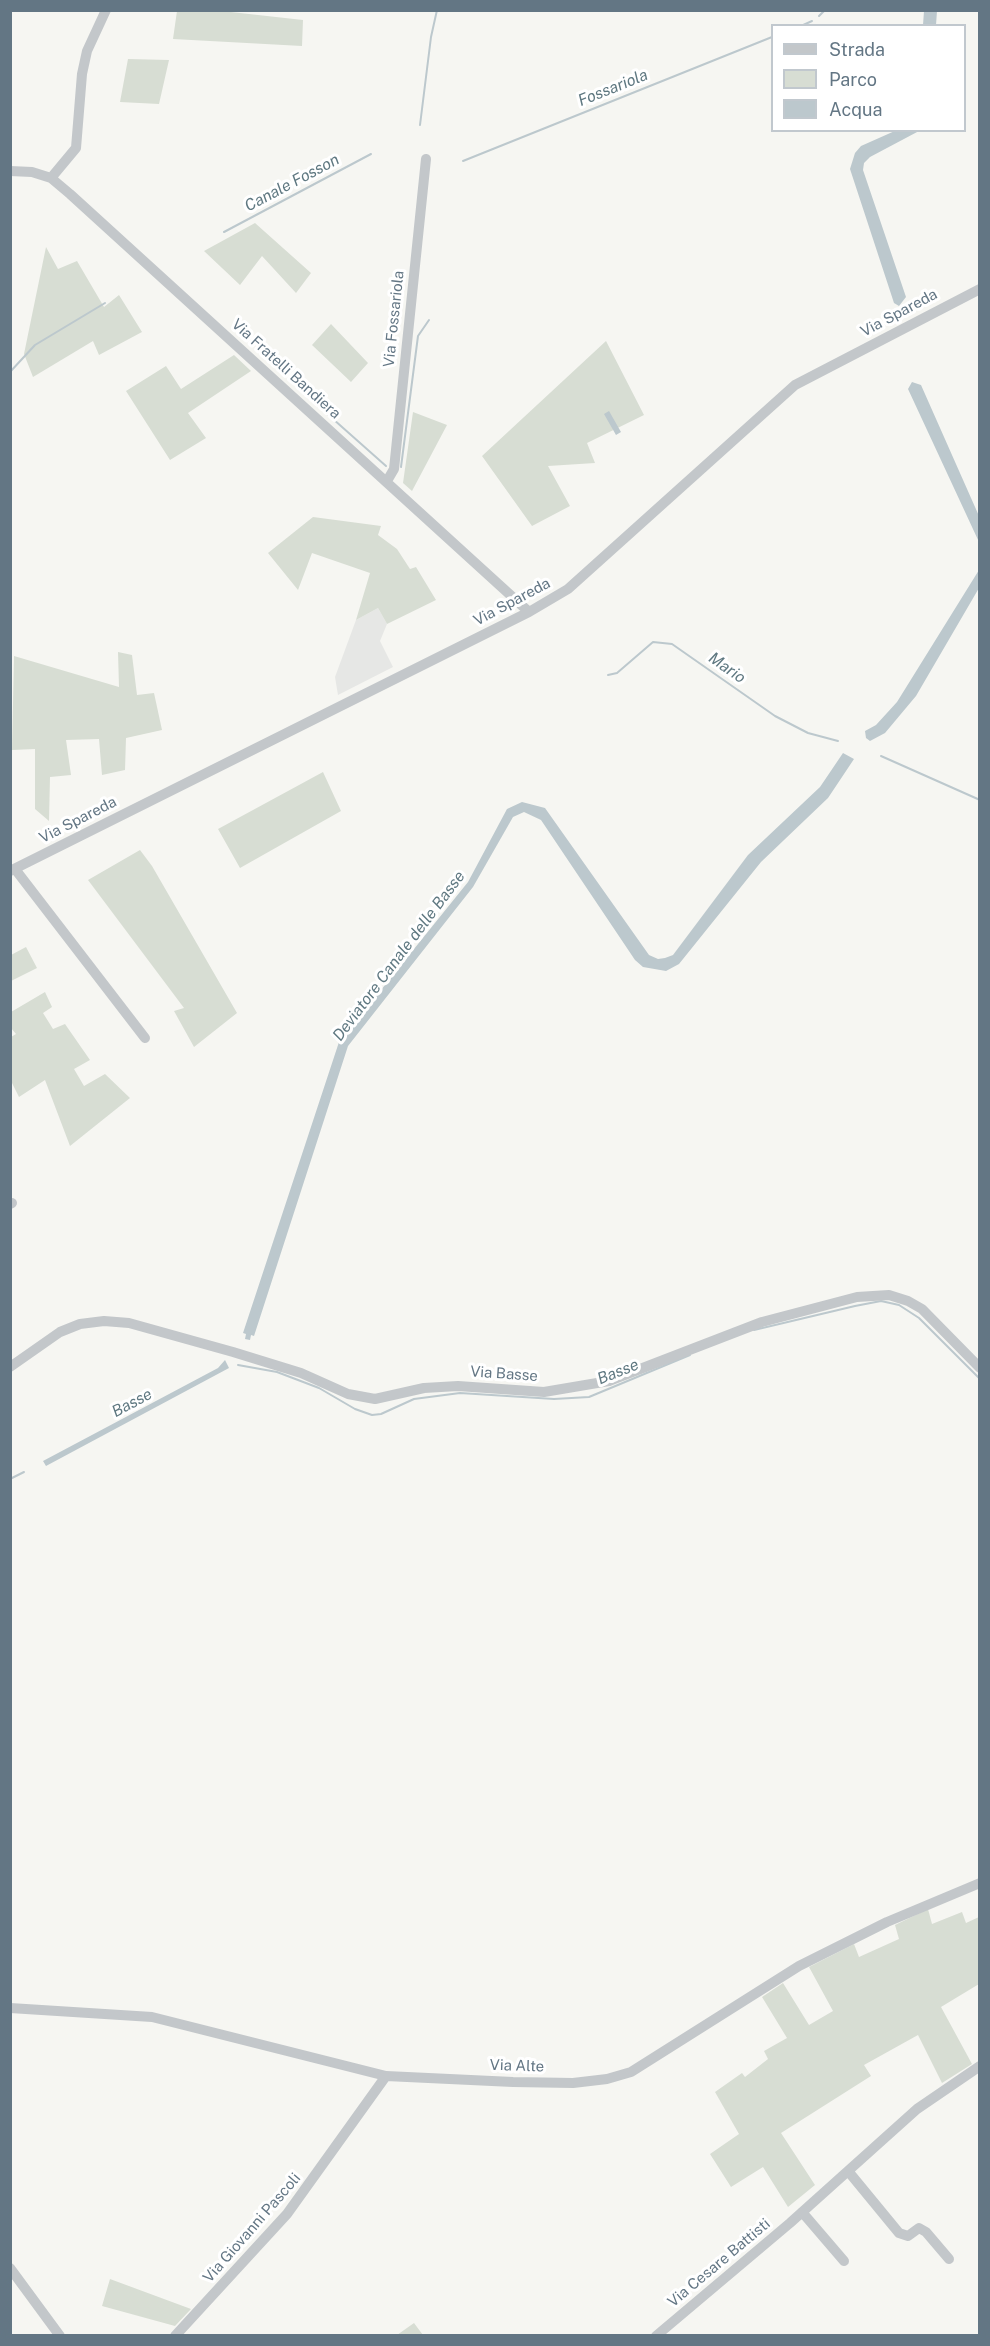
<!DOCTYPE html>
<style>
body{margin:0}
#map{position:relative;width:990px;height:2346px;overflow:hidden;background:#f6f6f2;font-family:"Public Sans",sans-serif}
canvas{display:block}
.frame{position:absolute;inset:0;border:12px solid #637684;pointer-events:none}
.legend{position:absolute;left:771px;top:24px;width:195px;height:108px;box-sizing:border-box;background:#fff;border:2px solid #c1c8ce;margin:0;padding:8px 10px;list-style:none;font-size:18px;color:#637684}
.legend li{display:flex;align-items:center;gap:12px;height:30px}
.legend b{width:30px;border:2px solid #c1c8ce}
</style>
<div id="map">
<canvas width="990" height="2346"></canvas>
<div class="frame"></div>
<ul class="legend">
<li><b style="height:8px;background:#c3c7ca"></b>Strada</li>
<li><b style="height:16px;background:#d7ddd3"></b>Parco</li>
<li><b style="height:16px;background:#bcc8cd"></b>Acqua</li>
</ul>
</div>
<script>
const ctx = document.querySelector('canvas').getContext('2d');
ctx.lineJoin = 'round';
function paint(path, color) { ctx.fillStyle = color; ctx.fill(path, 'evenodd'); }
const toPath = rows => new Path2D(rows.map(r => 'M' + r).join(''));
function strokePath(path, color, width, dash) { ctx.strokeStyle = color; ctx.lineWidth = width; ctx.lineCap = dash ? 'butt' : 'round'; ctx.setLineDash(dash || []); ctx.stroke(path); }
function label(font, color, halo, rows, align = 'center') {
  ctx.font = font + ' "Public Sans",sans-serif'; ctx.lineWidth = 6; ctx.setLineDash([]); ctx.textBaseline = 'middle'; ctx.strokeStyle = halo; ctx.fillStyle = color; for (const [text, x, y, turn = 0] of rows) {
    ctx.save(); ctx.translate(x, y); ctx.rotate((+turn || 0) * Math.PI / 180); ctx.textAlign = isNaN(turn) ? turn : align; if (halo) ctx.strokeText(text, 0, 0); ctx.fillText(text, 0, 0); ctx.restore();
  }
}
const built = toPath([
 [378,608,387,624,380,641,393,667,338,695,335,677,356,620]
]);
const green = toPath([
 [177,11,222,11,303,20,302,46,173,39],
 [128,59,169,60,159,104,120,102],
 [255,223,311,273,296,293,262,256,240,285,204,251],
 [46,247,58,269,77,261,104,307,119,295,142,332,99,355,93,341,33,377,24,354],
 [331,324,368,363,351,382,312,345],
 [606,341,644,415,587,443,595,463,548,466,570,506,532,526,482,456],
 [234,355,251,371,188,413,206,438,170,460,126,391,166,366,181,389],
 [413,412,447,425,412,491,403,483],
 [313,517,381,526,378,535,397,549,410,569,416,567,436,600,387,624,378,608,356,620,370,573,312,553,298,590,268,553],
 [118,652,132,655,137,695,154,693,162,730,126,738,125,770,102,775,99,739,66,740,71,775,50,777,49,821,35,809,35,749,12,750,14,656,119,687],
 [323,772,341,811,240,868,218,829],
 [140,850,152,866,237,1013,194,1047,174,1011,184,1008,88,880],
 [26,947,37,968,11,981,11,955],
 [45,992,52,1007,43,1013,53,1029,65,1024,90,1060,74,1069,84,1086,105,1074,130,1098,70,1146,45,1080,19,1097,11,1081,11,1037,16,1034,11,1028,11,1012],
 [928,1909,932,1924,962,1912,966,1923,979,1917,979,1984,941,2007,972,2064,942,2083,918,2035,864,2065,871,2076,781,2133,815,2185,788,2207,763,2167,731,2187,710,2154,739,2134,715,2092,742,2073,745,2077,768,2059,764,2051,787,2038,762,1997,783,1983,809,2025,833,2011,809,1967,854,1944,859,1957,899,1939,895,1925],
 [110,2279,191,2309,175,2326,102,2306],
 [414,2323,423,2335,397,2335]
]);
const water = toPath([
 [924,11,937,11,936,25,923,25],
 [897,130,919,131,870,157,864,163,863,170,906,297,899,306,894,303,850,169,855,153,861,146],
 [912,382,921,385,979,516,979,542,908,389],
 [609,411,621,432,616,435,604,414],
 [979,570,979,588,916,696,885,733,870,741,866,738,865,731,876,725,897,702],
 [843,753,854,759,828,798,761,862,679,964,666,971,643,967,635,960,541,820,524,812,513,817,473,887,348,1046,254,1336,251,1335,250,1340,245,1339,246,1334,243,1333,339,1042,468,882,507,809,522,802,545,808,649,955,658,959,665,958,673,955,748,855,820,787],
 [225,1360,229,1368,46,1466,43,1461,218,1368]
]);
const stream = toPath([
 [819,16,825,10],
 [801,26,812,21],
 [420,125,431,37,437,10],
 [463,161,772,37],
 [224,232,371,154],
 [10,372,35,345,105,303],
 [324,411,386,466],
 [401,467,418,336,429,320],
 [608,675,617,673,653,642,672,644,775,716,808,733,838,741],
 [881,756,980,800],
 [754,1330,855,1306,881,1301,899,1305,919,1318,980,1379],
 [238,1365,277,1372,319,1388,355,1409,372,1415,381,1414,414,1399,460,1393,554,1399,589,1397,690,1355],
 [10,1479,24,1472]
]);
const minor = toPath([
 [10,171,32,172,51,178,70,194,529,612],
 [51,178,76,148,82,74,87,51,106,10],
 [387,481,394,469,426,159],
 [15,869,145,1038],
 [10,871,529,612,568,589,795,385,980,289],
 [10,1204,12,1203],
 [10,1367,60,1332,80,1324,104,1321,129,1323,233,1352,301,1373,348,1394,375,1399,424,1388,458,1386,544,1392,609,1381,762,1322,857,1297,889,1295,908,1301,922,1309,980,1368],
 [10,2008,152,2017,386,2076,513,2082,573,2083,607,2079,631,2072,799,1966,887,1922,980,1883],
 [848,2171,899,2233,908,2236,919,2228,926,2232,949,2259],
 [802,2212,844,2261],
 [10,2268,60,2336],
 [175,2336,287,2214,386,2076],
 [656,2336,790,2223,917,2109,980,2066]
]);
const streetNames = [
 ["Via Spareda",899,313,-28],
 ["Via Fossariola",394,319,-84],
 ["Via Fratelli Bandiera",286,369,42],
 ["Via Spareda",512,602,-28],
 ["Via Spareda",78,820,-27],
 ["Via Basse",504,1374,4],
 ["Via Alte",517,2066,2],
 ["Via Giovanni Pascoli",252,2228,-49],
 ["Via Cesare Battisti",719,2263,-40]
];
const waterNames = [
 ["Fossariola",613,88,-22],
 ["Canale Fosson",292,183,-28],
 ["Mario",727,668,35],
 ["Deviatore Canale delle Basse",399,956,-53],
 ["Basse",618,1372,-22],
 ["Basse",132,1403,-28]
];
paint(built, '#e6e7e5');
paint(green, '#d7ddd3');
paint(water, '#bcc8cd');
strokePath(stream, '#bcc8cd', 2);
strokePath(minor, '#c3c7ca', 10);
label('15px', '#637684', '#fff', streetNames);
label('italic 16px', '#5f7881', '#fff', waterNames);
</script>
